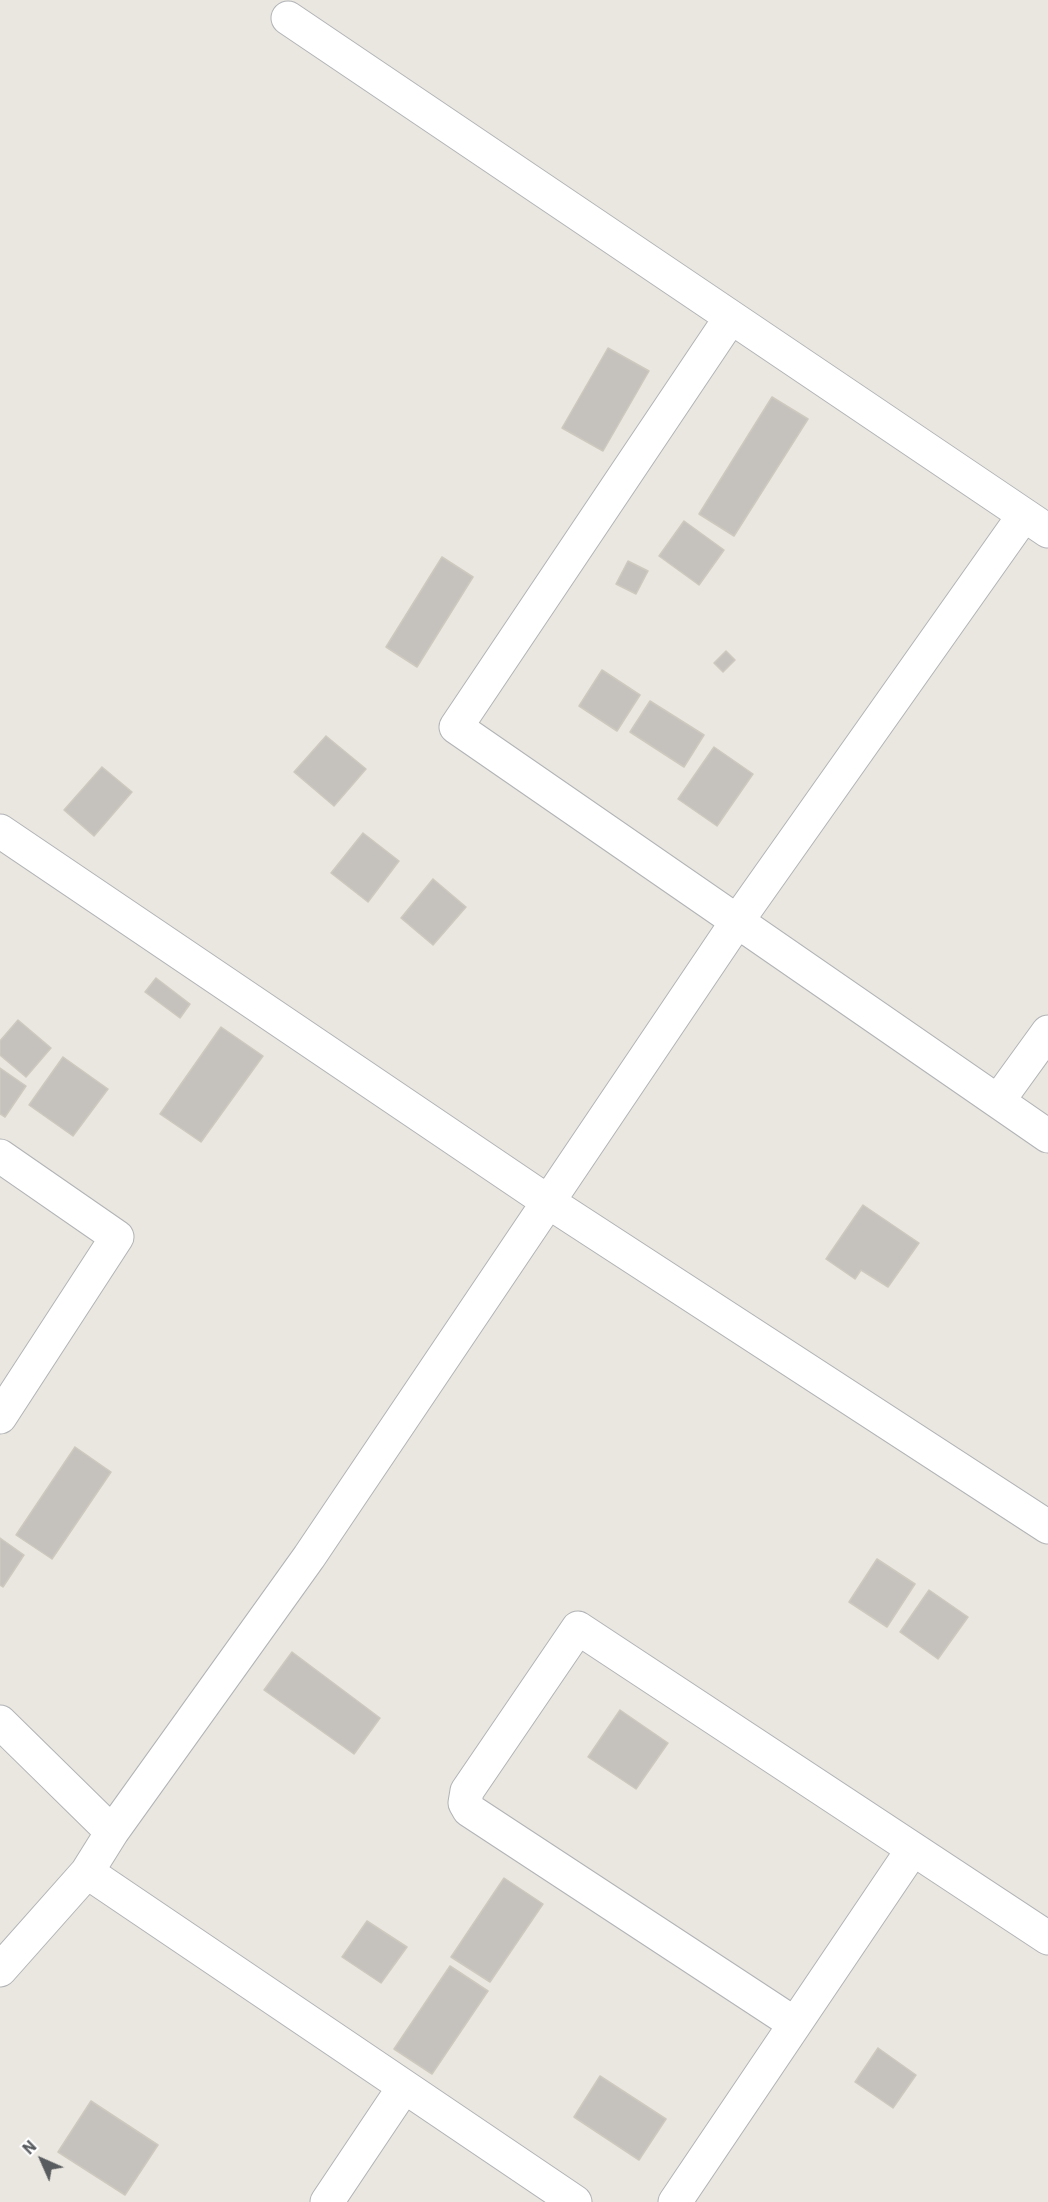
<!DOCTYPE html>
<style>
body{margin:0}
#map{position:relative;width:1048px;height:2202px;overflow:hidden;background:#eae7e0;font-family:"IBM Plex Sans",sans-serif}
canvas{display:block}
.north{position:absolute;left:12px;top:2130px;width:60px;height:60px;-webkit-text-stroke:4px #fff;paint-order:stroke;rotate:315deg;font-size:16px;font-weight:700;line-height:24px;text-align:center;color:#595c5f}
.north::after{content:'';display:block;margin:auto;width:21px;height:27px;background:#595c5f;clip-path:polygon(50% 0,100% 100%,50% 72%,0 100%)}
</style>
<div id="map">
<canvas width="1048" height="2202"></canvas>
<div class="north">N</div>
</div>
<script>
const ctx = document.querySelector('canvas').getContext('2d');
ctx.lineJoin = 'round';
function paint(path, color) { ctx.fillStyle = color; ctx.fill(path, 'evenodd'); }
const toPath = rows => new Path2D(rows.map(r => 'M' + r).join(''));
function strokePath(path, color, width, dash) { ctx.strokeStyle = color; ctx.lineWidth = width; ctx.lineCap = dash ? 'butt' : 'round'; ctx.setLineDash(dash || []); ctx.stroke(path); }
const building = toPath([
 [608,348,649,371,603,451,562,428,608,348],
 [772,397,808,419,734,536,699,514,772,397],
 [684,521,724,550,699,585,659,556,684,521],
 [442,557,473,577,417,667,386,647,442,557],
 [628,561,648,571,636,594,616,584,628,561],
 [726,651,735,660,723,672,714,663,726,651],
 [602,670,640,695,617,731,579,706,602,670],
 [650,701,704,735,684,767,630,732,650,701],
 [326,736,366,769,334,806,294,772,326,736],
 [714,747,753,774,717,826,678,799,714,747],
 [102,767,132,792,94,836,64,810,102,767],
 [363,833,399,861,368,902,331,873,363,833],
 [433,879,466,907,433,945,401,918,433,879],
 [156,978,190,1004,180,1018,145,992,156,978],
 [18,1020,51,1048,26,1077,0,1055,0,1041,18,1020],
 [221,1027,263,1056,201,1142,160,1114,221,1027],
 [63,1057,108,1089,73,1136,29,1105,63,1057],
 [0,1068,26,1086,5,1117,0,1114,0,1068],
 [863,1205,919,1243,888,1287,861,1270,855,1279,826,1259,863,1205],
 [75,1447,111,1472,52,1559,16,1535,75,1447],
 [0,1538,24,1555,3,1587,0,1585,0,1538],
 [877,1559,915,1584,887,1627,849,1602,877,1559],
 [929,1590,968,1617,938,1659,900,1632,929,1590],
 [292,1652,380,1718,354,1754,264,1690,292,1652],
 [620,1710,668,1743,636,1789,588,1757,620,1710],
 [504,1878,543,1904,490,1982,451,1957,504,1878],
 [367,1921,407,1947,381,1983,342,1957,367,1921],
 [450,1966,488,1991,432,2074,394,2049,450,1966],
 [878,2048,916,2075,893,2108,855,2082,878,2048],
 [600,2076,666,2119,639,2160,574,2117,600,2076],
 [91,2101,158,2145,125,2195,58,2152,91,2101]
]);
const minor = toPath([
 [288,18,1048,531],
 [731,317,456,727,1048,1136],
 [0,831,547,1201,1048,1527],
 [998,1101,1048,1032],
 [0,1156,117,1237,0,1417],
 [0,1722,112,1832],
 [87,1872,575,2202],
 [0,1970,87,1872,112,1832,309,1557,738,920,1024,515],
 [795,2024,469,1810,465,1803,467,1791,578,1628,1048,1938],
 [327,2202,404,2087],
 [675,2202,913,1849]
]);
paint(building, '#c5c2bd');
strokePath(building, '#cec9bf', 1.5);
strokePath(minor, '#b1b3b6', 35);
strokePath(minor, '#fff', 33);
</script>
